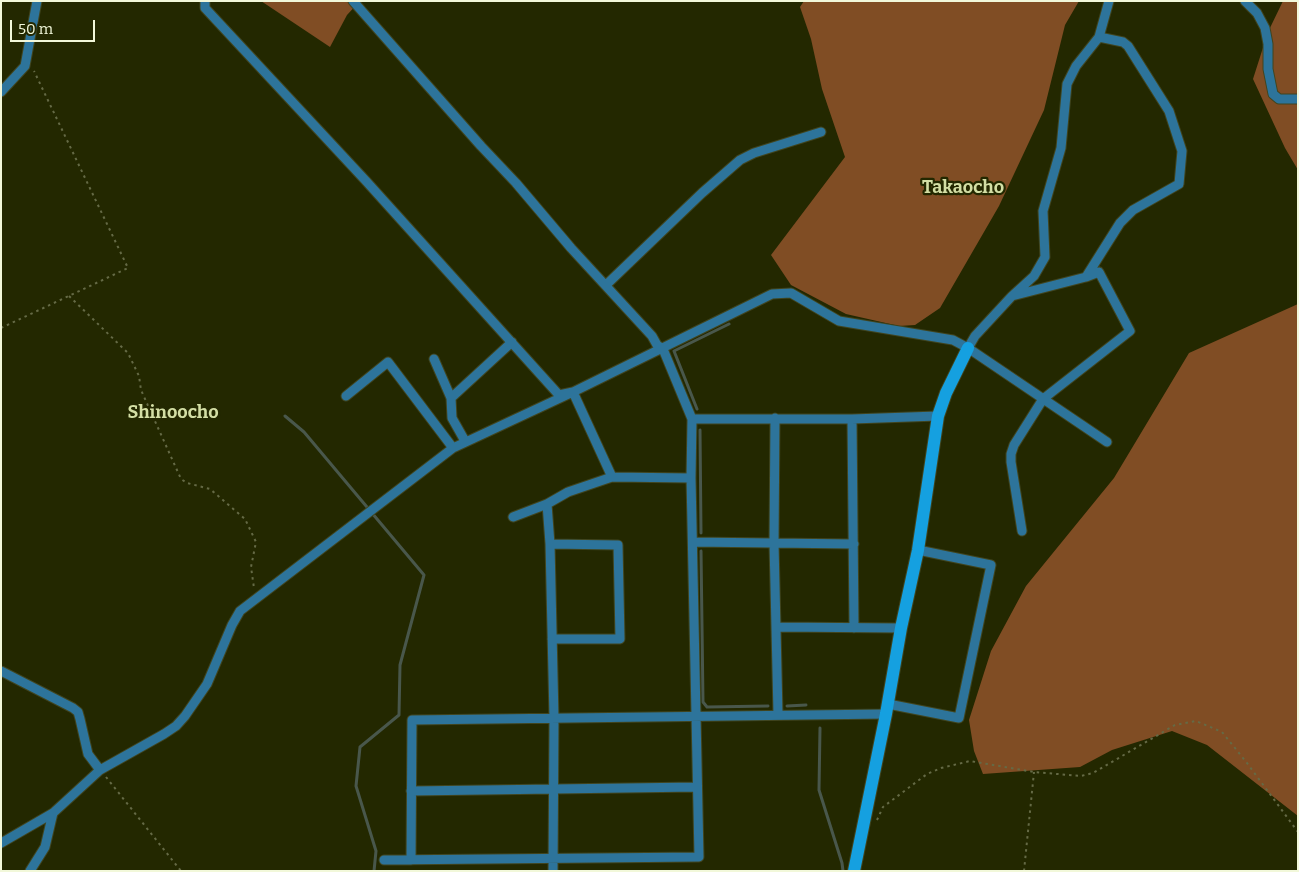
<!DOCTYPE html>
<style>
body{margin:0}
#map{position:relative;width:1299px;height:872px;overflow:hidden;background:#232800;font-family:Bitter,serif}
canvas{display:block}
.frame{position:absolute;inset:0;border:2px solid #f2f8da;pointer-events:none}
.scale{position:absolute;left:10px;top:20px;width:85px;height:22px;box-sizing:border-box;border:2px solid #f2f8da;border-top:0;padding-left:6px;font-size:15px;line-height:18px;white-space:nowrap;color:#f2f8da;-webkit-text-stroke:4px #232800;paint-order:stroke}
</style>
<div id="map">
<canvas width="1299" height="872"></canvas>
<div class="frame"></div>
<div class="scale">50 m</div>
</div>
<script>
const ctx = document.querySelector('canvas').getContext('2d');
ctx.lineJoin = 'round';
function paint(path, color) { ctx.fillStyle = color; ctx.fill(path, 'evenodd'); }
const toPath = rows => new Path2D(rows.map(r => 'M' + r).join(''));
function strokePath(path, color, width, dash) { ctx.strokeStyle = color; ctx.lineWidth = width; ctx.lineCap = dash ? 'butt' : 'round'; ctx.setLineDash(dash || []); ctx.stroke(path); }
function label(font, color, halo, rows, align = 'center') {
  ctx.font = font + ' Bitter,serif'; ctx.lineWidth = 4.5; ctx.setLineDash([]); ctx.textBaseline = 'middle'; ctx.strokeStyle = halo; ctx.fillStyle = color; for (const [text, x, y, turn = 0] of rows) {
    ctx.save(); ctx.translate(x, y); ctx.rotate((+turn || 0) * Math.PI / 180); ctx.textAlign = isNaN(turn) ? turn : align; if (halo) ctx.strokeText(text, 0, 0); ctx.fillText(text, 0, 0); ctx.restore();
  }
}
const forest = toPath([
 [261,1,360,1,347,15,330,47],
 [804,1,1079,1,1065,25,1044,110,999,206,940,308,915,325,899,326,846,314,791,285,771,255,845,157,822,89,811,39,800,7],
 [1283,1,1298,1,1298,170,1285,148,1253,79,1268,32],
 [1298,304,1298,816,1207,745,1172,731,1112,750,1080,767,983,774,974,751,969,720,991,651,1026,586,1114,478,1189,353]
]);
const stream = toPath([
 [697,409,674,351,729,324],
 [285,416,304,432,424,575,400,665,399,715,360,747,356,786,376,851,374,871],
 [700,430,701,533],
 [701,551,703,702,707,707,768,706],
 [787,706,806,705],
 [820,728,819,790,842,863,843,871]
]);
const path = toPath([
 [69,296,128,353,139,376,141,390,181,479,187,483,210,489,245,519,256,542,251,567,254,588],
 [1,328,128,268,34,71],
 [106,777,181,871],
 [877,820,883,807,927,774,941,768,970,761,1034,772,1081,776,1093,773,1175,725,1196,721,1222,732,1247,763,1298,832],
 [1024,871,1034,772]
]);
const street = toPath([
 [205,1,205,8,366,181,559,395,573,392,612,477,691,478],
 [353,1,481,146,516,183,571,248,652,336,657,345,663,349,692,419,691,478,699,857,384,860],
 [1245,1,1257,13,1265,28,1268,44,1268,69,1273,94,1279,99,1298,99],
 [1,92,25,66,37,1],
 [1086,277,1120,223,1133,210,1179,184,1182,151,1169,111,1128,46,1123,42,1099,37],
 [606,285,702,193,740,160,754,153,821,132],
 [1012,296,1086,277,1099,272,1130,331,1043,399,1014,445,1011,454,1011,462,1022,531],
 [968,348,975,336,1012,296,1034,276,1045,257,1043,211,1061,148,1067,84,1076,66,1099,37,1109,1],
 [434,359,451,398],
 [346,396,388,362,453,448],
 [775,418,774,543,778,714],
 [692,419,852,419,938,416],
 [852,419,854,628],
 [465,441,452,418,451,398,512,342],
 [547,504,550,544,554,718,553,871],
 [513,517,547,504,568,492,612,477],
 [693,542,854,544],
 [550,544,618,545,620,639,552,639],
 [777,627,901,628],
 [1,671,73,708,78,712,80,719,88,754,100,770],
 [888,704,959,718,991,565,918,550],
 [411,791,697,787],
 [1,843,53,813,100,770,164,734,176,726,185,716,207,684,232,625,240,611,453,448,573,392,772,294,791,293,839,321,953,340,968,348,1107,442],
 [411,860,412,720,886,714],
 [30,871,45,847,53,813]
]);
const secondary = toPath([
 [854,871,886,714,901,628,918,550,938,416,946,393,968,348]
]);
const quarterNames = [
 ["Takaocho",963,188],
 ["Shinoocho",173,413]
];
paint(forest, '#804d24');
strokePath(stream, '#49574b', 3);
strokePath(street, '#40451f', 11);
strokePath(secondary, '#40451f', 14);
strokePath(path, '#656a45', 2, [2.5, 4]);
strokePath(street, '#2d749b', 9);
strokePath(secondary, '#15a0e0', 12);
label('bold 18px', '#d3dea4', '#232800', quarterNames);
</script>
